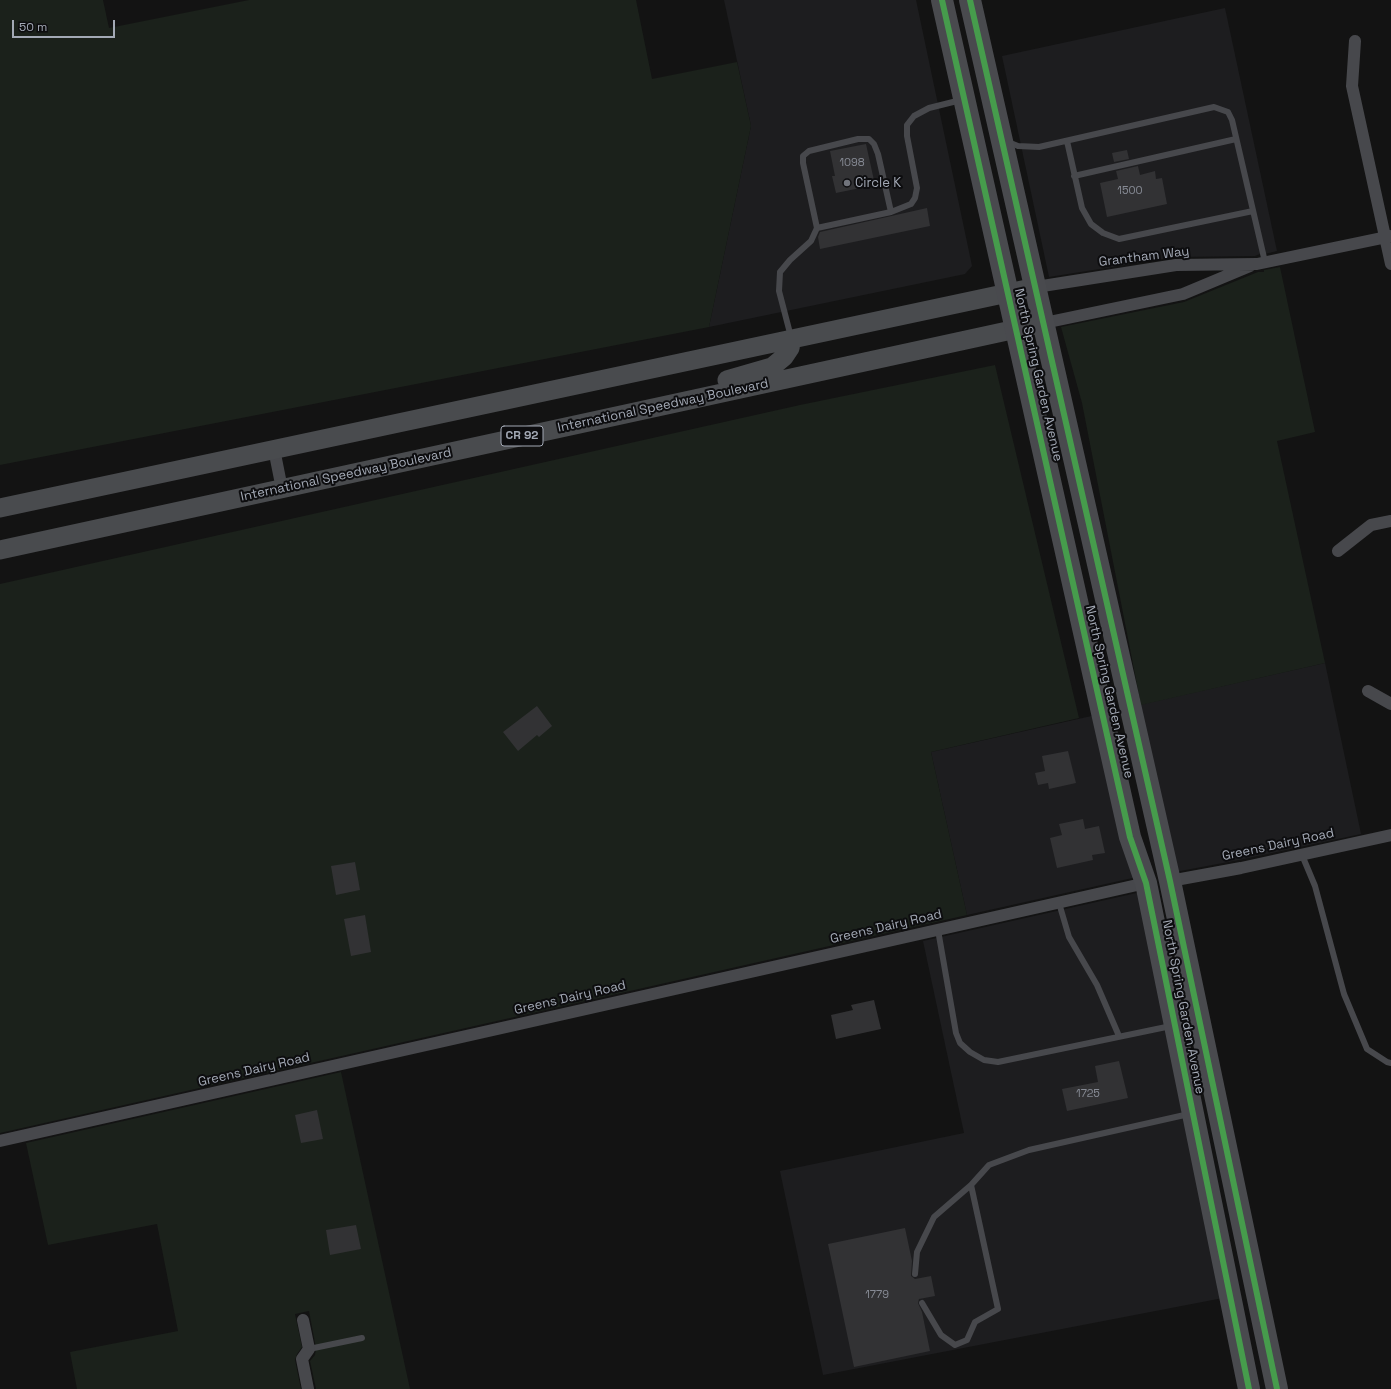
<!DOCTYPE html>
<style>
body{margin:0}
#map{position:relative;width:1391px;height:1389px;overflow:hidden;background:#131313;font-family:"Space Grotesk",sans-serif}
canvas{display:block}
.scale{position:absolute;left:12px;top:20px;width:103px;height:18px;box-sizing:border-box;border:2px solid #a3a9b5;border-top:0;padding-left:5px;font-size:12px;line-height:14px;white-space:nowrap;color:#a3a9b5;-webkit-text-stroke:3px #0d0d0f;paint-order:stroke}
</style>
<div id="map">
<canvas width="1391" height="1389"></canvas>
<div class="scale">50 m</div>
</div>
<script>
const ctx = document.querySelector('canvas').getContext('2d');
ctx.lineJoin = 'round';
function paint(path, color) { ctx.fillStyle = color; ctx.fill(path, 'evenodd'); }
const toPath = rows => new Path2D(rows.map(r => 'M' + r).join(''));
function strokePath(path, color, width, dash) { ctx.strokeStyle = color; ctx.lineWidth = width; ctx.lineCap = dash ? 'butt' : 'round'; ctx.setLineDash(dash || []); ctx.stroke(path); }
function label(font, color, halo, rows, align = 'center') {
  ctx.font = font + ' "Space Grotesk",sans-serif'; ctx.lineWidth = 4; ctx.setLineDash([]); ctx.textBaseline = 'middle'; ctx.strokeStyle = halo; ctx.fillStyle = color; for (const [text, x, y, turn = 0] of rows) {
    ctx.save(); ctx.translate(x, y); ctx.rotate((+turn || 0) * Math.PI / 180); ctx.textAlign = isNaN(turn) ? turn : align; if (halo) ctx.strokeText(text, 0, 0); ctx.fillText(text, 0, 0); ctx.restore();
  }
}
const built = toPath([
 [724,0,916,0,972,266,965,274,709,327,751,126],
 [1225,8,1277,251,1261,255,1260,254,1255,256,1175,257,1049,277,1002,56],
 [1325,663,1361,834,1239,860,1175,872,1138,705],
 [1096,715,1137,877,967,915,931,752],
 [1141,892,1223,1298,823,1375,780,1171,964,1133,923,941]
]);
const green = toPath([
 [0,0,103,0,109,28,249,0,636,0,652,79,737,62,751,126,709,327,0,465],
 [1280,267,1315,432,1277,441,1325,663,1141,705,1082,403,1061,327,1184,302,1258,272,1264,272,1264,270],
 [995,365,1079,718,931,752,967,915,0,1133,0,584,800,405],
 [341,1072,410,1389,316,1389,310,1361,315,1355,316,1348,309,1311,295,1314,302,1347,297,1354,295,1360,301,1389,77,1389,70,1352,178,1331,157,1224,48,1245,26,1143]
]);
const building = toPath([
 [866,144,875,185,836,193,832,176,835,176,830,151],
 [1127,150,1129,159,1114,162,1112,153],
 [1138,166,1140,175,1155,171,1156,179,1162,178,1167,204,1107,217,1100,183,1118,179,1116,171],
 [927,208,930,226,820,249,818,237,820,232],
 [537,706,552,726,539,737,537,735,518,751,503,732],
 [1068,751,1076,783,1049,789,1048,783,1038,785,1035,773,1045,771,1042,756],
 [1083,819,1085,829,1099,826,1105,853,1092,855,1093,860,1057,868,1050,838,1062,835,1059,824],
 [355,862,360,890,336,895,331,866],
 [365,915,371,952,351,956,344,919],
 [874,1000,881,1029,836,1039,831,1015,853,1010,851,1005],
 [1119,1061,1128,1098,1067,1111,1062,1089,1098,1082,1095,1066],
 [317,1110,323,1139,301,1143,295,1115],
 [356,1225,361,1249,330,1255,326,1230],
 [905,1228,912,1261,911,1276,915,1279,931,1276,935,1296,919,1299,918,1303,922,1312,930,1351,854,1367,828,1244]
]);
const lane = toPath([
 [1067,141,1082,208,1091,224,1103,233,1119,239,1253,211],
 [1008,142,1018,146,1039,147,1214,107,1228,112,1232,120,1265,262],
 [1074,176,1236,139],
 [817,228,803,163,803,156,809,151,858,139,869,139,874,144,878,154,891,212],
 [791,337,779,291,780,272,790,260,811,241,817,228,891,212,911,204,915,198,917,188,907,136,907,125,914,116,929,108,961,100],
 [1302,855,1315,886,1344,994,1367,1049,1387,1062,1391,1063],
 [1059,903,1069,937,1097,985,1119,1036],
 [938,930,956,1033,960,1043,970,1052,984,1060,998,1062,1171,1026],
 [915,1274,917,1252,934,1217,971,1185,989,1165,1029,1150,1189,1114],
 [922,1303,941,1335,955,1345,967,1340,975,1322,998,1309,971,1185],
 [309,1349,362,1338]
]);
const street = toPath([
 [1355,41,1352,86,1391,264],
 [1036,287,1176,265,1257,264,1391,236],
 [1044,323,1183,294,1250,266],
 [274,449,282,489],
 [1338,551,1371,525,1391,521],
 [1368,691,1391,704],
 [1170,881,1241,868,1391,835],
 [0,1141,1146,883],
 [303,1320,309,1349,302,1359,308,1389]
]);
const primary = toPath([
 [727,380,772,367,784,357,790,348,792,339],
 [0,508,1036,287],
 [0,550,1044,323]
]);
const highway = toPath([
 [942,0,1130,837,1146,883,1249,1389],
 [970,0,1170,881,1277,1389]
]);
const cycleway = toPath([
 [942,0,1130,837,1146,883,1249,1389],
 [970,0,1170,881,1277,1389]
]);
const markers = [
 [847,183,4,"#71747c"]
];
const numberNames = [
 ["1098",852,163],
 ["1500",1130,191],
 ["1725",1088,1094],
 ["1779",877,1295]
];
const shields = [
 [522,436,42]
];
const shieldNames = [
 ["CR 92",522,436]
];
const poiNames = [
 ["Circle K",855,183]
];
const streetNames = [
 ["Grantham Way",1144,257,-7],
 ["North Spring Garden Avenue",1038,375,77],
 ["International Speedway Boulevard",663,406,-12],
 ["International Speedway Boulevard",346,475,-12],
 ["North Spring Garden Avenue",1109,692,77],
 ["Greens Dairy Road",1278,845,-12],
 ["Greens Dairy Road",886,927,-13],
 ["Greens Dairy Road",570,998,-13],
 ["North Spring Garden Avenue",1183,1007,79],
 ["Greens Dairy Road",254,1070,-13]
];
paint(built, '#1d1d1f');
paint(green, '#1b211b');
paint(building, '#323234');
strokePath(lane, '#47484c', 6);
strokePath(street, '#47484c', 12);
strokePath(primary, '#494b4e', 19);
strokePath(highway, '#494a4e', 22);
strokePath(cycleway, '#469c4c', 6);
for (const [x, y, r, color] of markers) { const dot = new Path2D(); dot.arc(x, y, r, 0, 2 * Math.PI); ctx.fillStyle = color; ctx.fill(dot); strokePath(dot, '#0d0d0f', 1.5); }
label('11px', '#878b95', null, numberNames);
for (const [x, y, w] of shields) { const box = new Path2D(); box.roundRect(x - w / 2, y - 10, w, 20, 3); ctx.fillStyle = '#0d0d0f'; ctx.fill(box); strokePath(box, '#a3a9b5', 1); }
label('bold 12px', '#a3a9b5', null, shieldNames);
label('13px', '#a3a9b5', '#0d0d0f', poiNames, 'left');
label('13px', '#a3a9b5', '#0d0d0f', streetNames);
</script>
